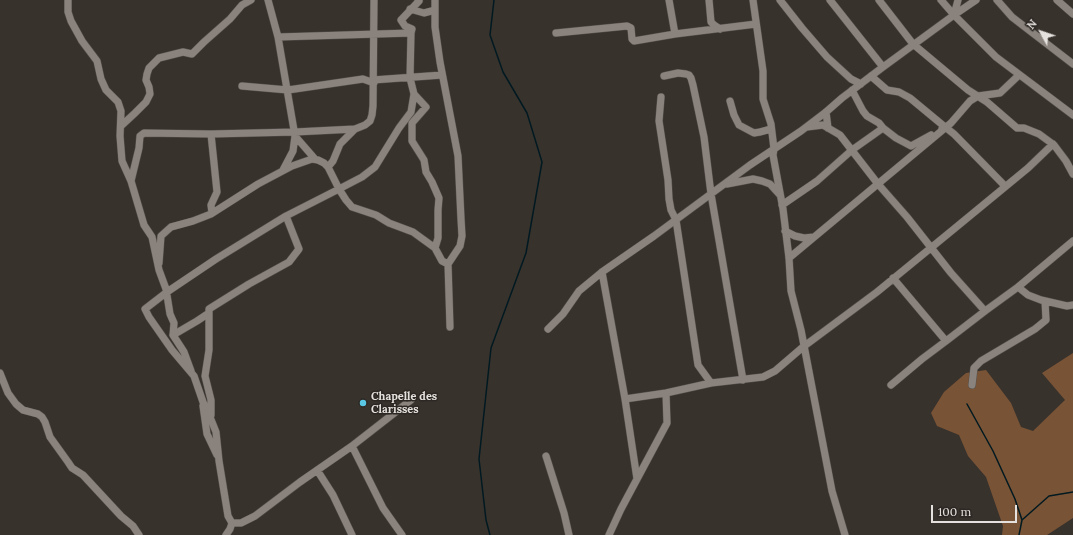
<!DOCTYPE html>
<style>
body{margin:0}
#map{position:relative;width:1073px;height:535px;overflow:hidden;background:#38322d;font-family:Lora,serif}
canvas{display:block}
.north{position:absolute;left:1021px;top:12px;width:40px;height:40px;-webkit-text-stroke:3px #2d2823;paint-order:stroke;rotate:310deg;font-size:11px;font-weight:700;line-height:16px;text-align:center;color:#e5e1de}
.north::after{content:'';display:block;margin:auto;width:14px;height:18px;background:#e5e1de;clip-path:polygon(50% 0,100% 100%,50% 72%,0 100%)}
.scale{position:absolute;left:931px;top:505px;width:86px;height:18px;box-sizing:border-box;border:2px solid #e5e1de;border-top:0;padding-left:5px;font-size:12px;line-height:14px;white-space:nowrap;color:#e5e1de;-webkit-text-stroke:3px #2d2823;paint-order:stroke}
</style>
<div id="map">
<canvas width="1073" height="535"></canvas>
<div class="north">N</div>
<div class="scale">100 m</div>
</div>
<script>
const ctx = document.querySelector('canvas').getContext('2d');
ctx.lineJoin = 'round';
function paint(path, color) { ctx.fillStyle = color; ctx.fill(path, 'evenodd'); }
const toPath = rows => new Path2D(rows.map(r => 'M' + r).join(''));
function strokePath(path, color, width, dash) { ctx.strokeStyle = color; ctx.lineWidth = width; ctx.lineCap = dash ? 'butt' : 'round'; ctx.setLineDash(dash || []); ctx.stroke(path); }
function label(font, color, halo, rows, align = 'center') {
  ctx.font = font + ' Lora,serif'; ctx.lineWidth = 3; ctx.setLineDash([]); ctx.textBaseline = 'middle'; ctx.strokeStyle = halo; ctx.fillStyle = color; for (const [text, x, y, turn = 0] of rows) {
    ctx.save(); ctx.translate(x, y); ctx.rotate((+turn || 0) * Math.PI / 180); ctx.textAlign = isNaN(turn) ? turn : align; if (halo) ctx.strokeText(text, 0, 0); ctx.fillText(text, 0, 0); ctx.restore();
  }
}
const green = toPath([
 [1073,353,1073,518,1047,535,1002,535,1003,526,986,477,968,456,959,435,937,426,931,413,944,392,966,373,986,370,1011,403,1021,427,1033,431,1065,400,1042,373]
]);
const stream = toPath([
 [967,404,993,451,1015,499,1022,520,1019,535],
 [1022,520,1049,496,1073,492],
 [490,535,486,520,479,459,491,348,526,253,542,162,527,113,503,72,490,35,494,0]
]);
const minor = toPath([
 [68,0,68,12,71,21,82,41,97,61,101,79,106,90,118,102,121,111,120,136,122,161,131,181,144,225,152,237,159,270,166,289,170,314,174,323,173,335,184,352,191,371],
 [268,0,278,37,411,33,410,78,414,94,426,107,412,123,412,141,424,160,426,172,432,182,439,198,438,210,438,238,435,248],
 [669,0,675,34],
 [709,0,711,22,714,25,720,29],
 [753,0,763,71,763,99,771,124,774,149,773,155,783,209,789,258,791,291,801,330,832,491,845,535],
 [780,0,802,28,827,57,851,79,861,84],
 [830,0,883,67],
 [879,0,913,44,968,90,987,102,1017,128,1024,128,1039,134,1054,145,1066,161,1073,174],
 [941,0,954,15,996,57,1073,115],
 [997,0,1012,17,1073,64],
 [1057,0,1073,14],
 [410,9,424,13,435,10,435,0],
 [435,10,435,27,440,62,458,156,461,219,462,236,460,246,448,264],
 [954,15,958,0],
 [411,33,412,29,405,26,401,20,419,1,418,0],
 [556,33,627,26,631,28,632,39,634,41,675,34,756,24],
 [278,37,295,136,293,151,283,170],
 [664,76,678,73,686,74,689,75,691,78,693,85,704,137,711,194,743,380],
 [871,76,887,90,899,92,910,98,945,127],
 [373,80,442,75],
 [242,86,288,90,363,79,374,83],
 [852,90,863,111,867,116,879,123,883,128,896,138,911,146,931,135],
 [414,94,411,112,399,128,375,167,362,177,339,189,346,200,352,207,376,215,389,223,413,232,435,248,442,261,448,264,450,327],
 [661,97,659,121,668,180,669,199,671,210,676,220,698,365,711,383],
 [730,101,734,115,739,125,754,133,760,132,771,129],
 [826,112,828,128],
 [121,126,135,113,146,102,150,94,149,87,146,80,147,74,149,68,159,58,183,52,192,54,204,42,230,19,242,5,251,0],
 [807,127,823,125,840,135,878,184,907,217,951,273,985,311,1018,287,1028,295,1041,300,1067,306,1073,305],
 [942,129,945,127,954,134,1005,186],
 [211,134,217,192,211,205,212,213],
 [295,136,315,159],
 [328,167,333,161,340,144,355,129],
 [131,181,139,148,140,136,144,133,211,134,295,132,355,129,365,125,370,121,372,115,373,106,374,0],
 [727,184,753,179,762,181,770,184,780,195],
 [782,205,817,181,852,150,883,128],
 [785,231,795,236,804,238,814,237],
 [789,258,951,123,970,101,978,96,1000,93,1019,75],
 [159,263,161,236,171,227,193,221,211,214,258,184,292,166,312,159,318,160,324,163,328,167,339,189,286,216,216,259,167,292,145,309,149,317,172,350,194,376,203,402,210,417,216,432,219,461,228,516,232,523,241,523,255,516,300,482,352,446,411,400],
 [602,272,625,399,637,479],
 [893,278,946,341,985,311],
 [1018,287,1073,241],
 [209,310,209,350,205,376,211,400,211,415],
 [548,329,563,314,579,291,602,272,654,236,750,165,801,131,826,112,842,98,883,67,954,15,976,0],
 [173,335,197,321,209,313,209,309,249,284,289,262,299,249,286,216],
 [0,373,8,393,16,404,23,410,38,414,42,417,45,422,50,437,68,462,72,468,83,475,121,516,133,526,139,535],
 [891,385,922,359,946,341],
 [972,385,974,368,981,361,1035,329,1046,320,1045,301],
 [625,399,666,393,711,383,763,377,775,371,803,347,877,292,960,224,1028,168,1053,144],
 [203,406,207,434,217,455],
 [352,446,383,508,402,535],
 [546,456,564,513,569,535],
 [317,470,333,495,352,535],
 [226,535,230,529,232,523],
 [609,535,621,509,667,423,666,393]
]);
const markers = [
 [363,403,4,"#5ac8e5"]
];
const poiNames = [
 ["Chapelle des",371,397],
 ["Clarisses",371,410]
];
paint(green, '#795335');
strokePath(stream, '#011a21', 1.5);
strokePath(minor, '#56514d', 8);
strokePath(minor, '#8a837d', 7);
for (const [x, y, r, color] of markers) { const dot = new Path2D(); dot.arc(x, y, r, 0, 2 * Math.PI); ctx.fillStyle = color; ctx.fill(dot); strokePath(dot, '#2d2823', 1.5); }
label('bold 11px', '#e5e1de', '#2d2823', poiNames, 'left');
</script>
